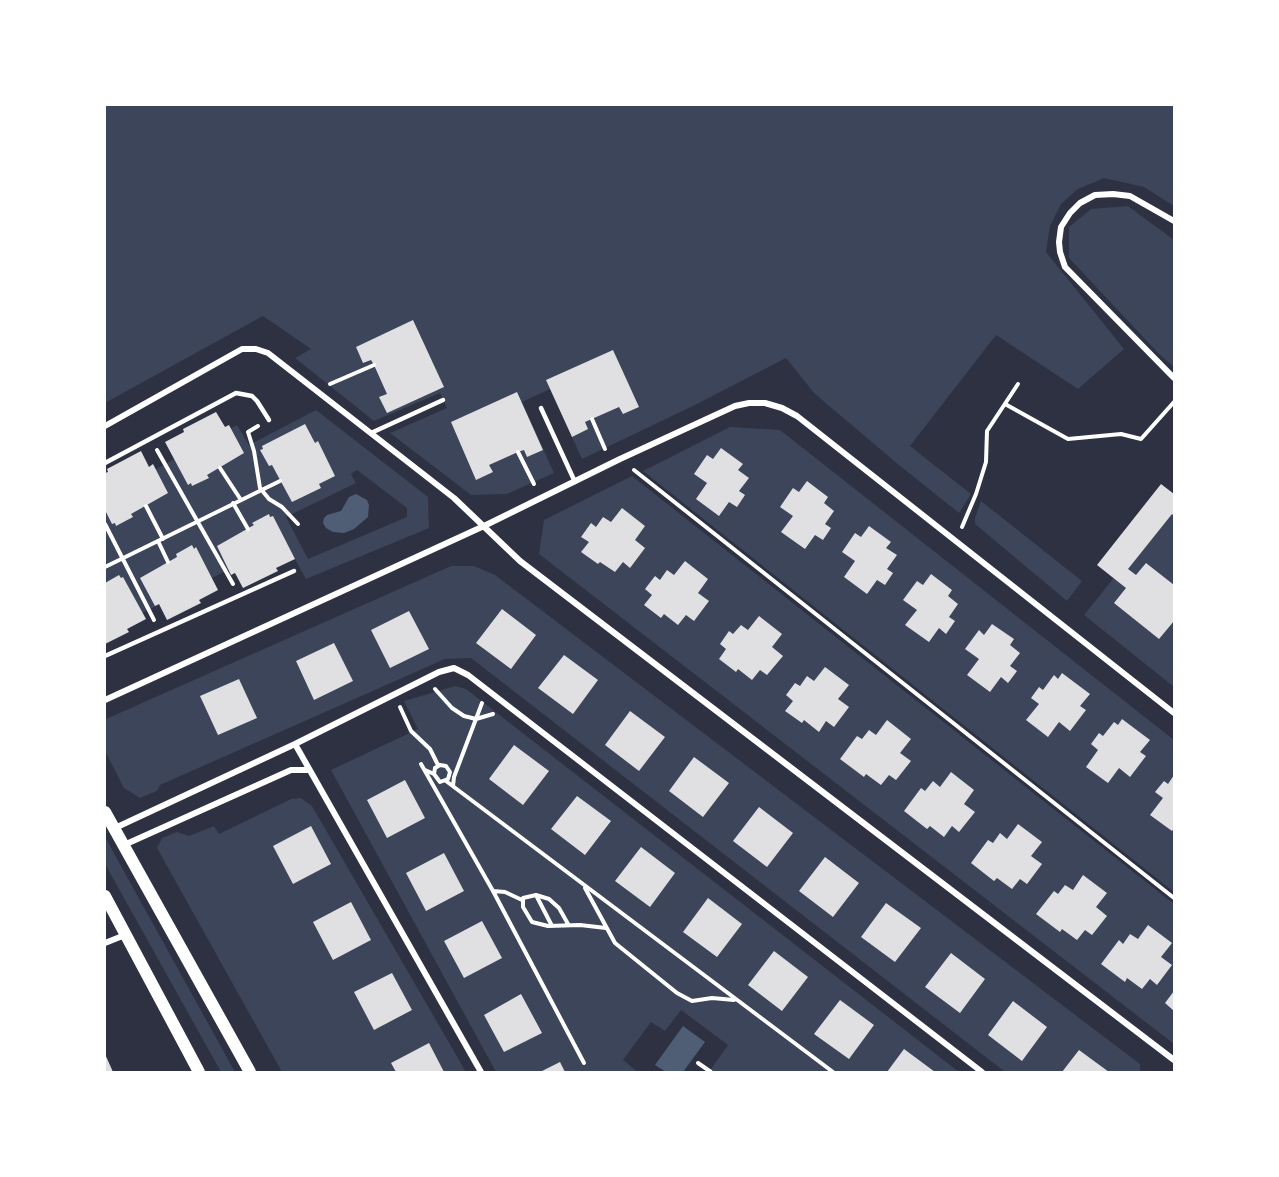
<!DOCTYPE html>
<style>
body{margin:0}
#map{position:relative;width:1279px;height:1177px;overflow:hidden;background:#2d3142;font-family:"Zilla Slab",serif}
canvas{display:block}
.frame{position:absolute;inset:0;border:106px solid #fff;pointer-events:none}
</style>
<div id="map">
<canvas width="1279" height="1177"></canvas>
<div class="frame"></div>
</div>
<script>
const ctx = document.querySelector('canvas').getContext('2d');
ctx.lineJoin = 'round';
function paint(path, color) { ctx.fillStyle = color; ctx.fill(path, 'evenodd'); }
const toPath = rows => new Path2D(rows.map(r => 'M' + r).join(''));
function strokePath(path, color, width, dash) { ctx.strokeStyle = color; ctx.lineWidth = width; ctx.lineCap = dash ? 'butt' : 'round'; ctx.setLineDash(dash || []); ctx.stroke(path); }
const green = toPath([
 [105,105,1174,105,1174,206,1144,187,1104,178,1078,189,1061,204,1050,226,1046,252,1124,349,1078,389,996,335,910,446,971,494,959,513,894,461,814,393,786,358,693,406,582,459,550,389,522,402,554,473,507,494,471,495,390,433,447,408,440,393,374,421,295,358,311,349,263,316,105,403],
 [1128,206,1174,240,1174,367,1159,354,1069,258,1069,227,1091,209],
 [316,410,428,497,429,528,306,579,285,541,105,632,105,497,237,425,249,445],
 [357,470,407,508,407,517,308,559,286,517,356,483,351,474],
 [730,427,780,430,1174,740,1174,892,643,471],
 [632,476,1174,904,1174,1044,539,554,544,520],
 [981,501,1082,581,1067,601,975,524,975,518],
 [1174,503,1174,687,1084,615],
 [451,566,474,566,495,575,1140,1064,1140,1072,1005,1072,471,658,445,659,160,785,157,791,140,798,124,788,105,751,106,719],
 [455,686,466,689,959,1072,709,1072,728,1045,681,1010,665,1031,651,1022,623,1060,638,1072,496,1072,331,770,418,729,404,701],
 [301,798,312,806,466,1072,282,1072,157,848,162,838,177,832,189,836,214,826,219,834,291,799],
 [105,837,235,1072,221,1072,105,864]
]);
const water = toPath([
 [356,494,367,500,369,505,368,517,354,529,344,533,333,532,326,528,323,523,324,518,327,515,341,511,349,497],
 [683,1026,705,1042,683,1072,666,1072,655,1065]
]);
const building = toPath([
 [413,320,444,387,387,413,379,397,387,394,374,365,371,360,363,363,356,347],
 [613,350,639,407,623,414,619,407,585,422,588,429,572,437,546,380],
 [517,392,543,450,527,457,524,450,518,452,489,465,493,472,476,480,451,422],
 [216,412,225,427,229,425,244,453,207,475,209,478,192,486,191,483,188,485,165,442,184,432,183,429],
 [305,424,315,443,318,441,335,476,319,484,321,488,292,502,272,465,269,466,260,450,263,449,262,446],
 [721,448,743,464,738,470,749,478,739,491,745,495,737,507,729,502,719,516,696,499,707,483,694,474,707,455,713,459],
 [141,451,149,467,153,464,168,493,131,514,133,517,116,526,115,523,112,524,105,510,105,473,108,472,107,469],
 [807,481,828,497,824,503,834,511,825,524,831,528,823,540,815,535,805,549,781,532,793,516,780,507,793,488,799,492],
 [1161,484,1174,494,1174,516,1172,514,1128,569,1136,575,1146,563,1174,585,1174,621,1159,639,1114,603,1126,588,1097,565],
 [622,508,645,526,635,540,645,548,630,568,623,562,615,572,600,562,598,564,581,552,589,542,581,537,591,523,596,527,603,517,611,522],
 [269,514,270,517,273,516,295,559,276,568,278,571,243,588,235,573,231,575,217,546,254,525,252,523],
 [869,526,891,542,886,548,897,555,887,569,893,573,885,585,877,580,867,594,844,577,855,561,842,552,855,533,861,537],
 [192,545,194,549,196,547,218,590,199,600,201,603,167,620,159,604,155,606,140,578,177,557,176,554],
 [685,561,708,579,698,593,709,601,694,621,686,615,678,625,664,614,661,618,644,605,652,595,645,589,655,576,660,580,667,570,674,575],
 [931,574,952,590,948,596,958,604,949,617,955,621,946,634,939,628,929,642,905,625,917,610,903,600,917,581,923,585],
 [119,575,121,578,123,577,146,619,127,629,129,632,105,644,105,583],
 [502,609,536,635,511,669,476,643],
 [409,611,429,649,390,668,371,630],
 [759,616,782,634,772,647,783,656,767,675,760,670,752,680,738,669,736,672,719,659,726,649,720,644,729,631,733,634,741,625,748,630],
 [992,624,1014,639,1010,645,1020,653,1010,666,1017,671,1008,683,1001,677,990,692,967,675,979,659,965,649,979,630,984,635],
 [334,643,353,681,314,700,296,661],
 [564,655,598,680,573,714,538,688],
 [825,667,849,685,838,699,849,707,834,727,826,721,819,732,804,720,802,723,785,711,793,701,786,695,795,683,800,686,807,676,814,681],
 [1062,673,1090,694,1080,706,1086,710,1070,731,1059,722,1048,737,1026,720,1039,704,1031,698,1039,687,1043,690,1054,675,1058,679],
 [239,679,257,718,218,735,200,696],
 [630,711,665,737,639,771,605,745],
 [1122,719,1150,740,1140,752,1146,756,1130,777,1119,768,1108,783,1086,767,1098,750,1091,744,1099,733,1103,736,1114,722,1118,725],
 [887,720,911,739,900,753,911,761,896,780,889,775,881,785,866,774,864,777,840,759,857,736,862,739,869,730,876,735],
 [514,745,549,771,523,805,489,779],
 [694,757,729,783,703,817,669,791],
 [951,772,974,790,964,804,975,812,959,832,952,826,944,837,930,826,927,829,904,811,921,788,925,791,933,781,940,787],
 [1174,775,1174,828,1172,831,1150,815,1163,798,1155,792,1164,781,1168,784],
 [405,780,425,818,387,838,367,800],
 [577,796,611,821,585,855,551,829],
 [759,807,793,833,767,867,733,841],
 [1018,824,1042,842,1031,856,1042,864,1027,884,1020,879,1012,889,997,878,994,881,971,863,988,840,993,843,1000,833,1007,839],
 [311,826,331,864,293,884,273,846],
 [641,847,675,873,650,907,615,881],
 [444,853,464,891,426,911,406,873],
 [825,857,859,883,833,917,799,891],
 [1083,875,1107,893,1096,907,1107,916,1092,935,1085,930,1077,940,1062,929,1060,932,1036,914,1054,891,1058,894,1065,885,1073,890],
 [708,898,742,924,717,957,683,932],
 [351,902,371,940,333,960,313,922],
 [886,903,921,928,895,962,861,937],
 [482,921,502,958,464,978,444,941],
 [1148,925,1172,943,1161,957,1172,965,1157,985,1150,979,1142,989,1127,978,1125,982,1101,964,1119,940,1123,944,1130,934,1138,939],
 [774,951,808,977,782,1011,748,985],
 [951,953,985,979,960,1013,925,987],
 [392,973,412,1010,374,1030,354,992],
 [1174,991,1174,1011,1165,1003],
 [521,994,542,1033,504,1052,484,1015],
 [840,1000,874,1025,849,1059,814,1034],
 [1013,1001,1047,1027,1022,1061,988,1035],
 [429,1043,444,1072,396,1072,391,1063],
 [904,1049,935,1072,887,1072],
 [1079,1050,1109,1072,1062,1072],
 [105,1054,113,1072,105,1072],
 [560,1062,565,1072,540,1072]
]);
const path = toPath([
 [330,384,374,365],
 [1005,404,1068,439,1121,434,1141,439,1174,402],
 [592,419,605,449],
 [258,426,248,432,254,451,260,488,269,499,282,507,298,524],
 [157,450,233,584],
 [518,452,534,484],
 [220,468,241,500],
 [634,470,1174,898],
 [233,503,248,529],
 [146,506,163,539],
 [105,524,154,620],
 [962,527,976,494,986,462,987,431,1018,384],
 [158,541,168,562],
 [105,567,280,481],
 [435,689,452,708,464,716,476,719,493,714],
 [400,707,411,731,430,749,438,765],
 [421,764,493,891,584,1063],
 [425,770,434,774,440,782,448,779,450,772,446,766,440,765,435,768,434,774],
 [446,781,833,1072],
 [453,786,454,777,482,703],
 [585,888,615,943,677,993,692,1001,712,998,734,1000],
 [493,891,505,892,522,900],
 [536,895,552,926],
 [568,924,559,908,549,899,536,895,523,898,523,907,532,922,548,926,580,925,606,928],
 [698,1063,711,1072]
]);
const service = toPath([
 [541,408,575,482],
 [371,433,443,400],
 [105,463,236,393,252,396,257,401,269,420],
 [105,656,294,571]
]);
const minor = toPath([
 [1174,221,1130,196,1113,194,1095,195,1080,203,1070,213,1061,227,1059,242,1060,252,1065,267,1174,378],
 [105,426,242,349,256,349,268,353,454,498,520,561,1174,1060],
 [105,700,484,526,620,459,735,406,749,403,765,403,782,408,797,416,1174,713],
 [295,744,481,1072],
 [115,828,295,744,439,672,454,668,468,675,982,1072],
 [124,845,291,770,308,770],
 [105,943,125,935]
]);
const secondary = toPath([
 [105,812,250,1072],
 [105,896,199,1072]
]);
paint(green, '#3c4559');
paint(water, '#4f5d75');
paint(building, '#e0e0e3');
strokePath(path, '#fff', 4);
strokePath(service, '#fff', 4.5);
strokePath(minor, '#fff', 6);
strokePath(secondary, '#fff', 12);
</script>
